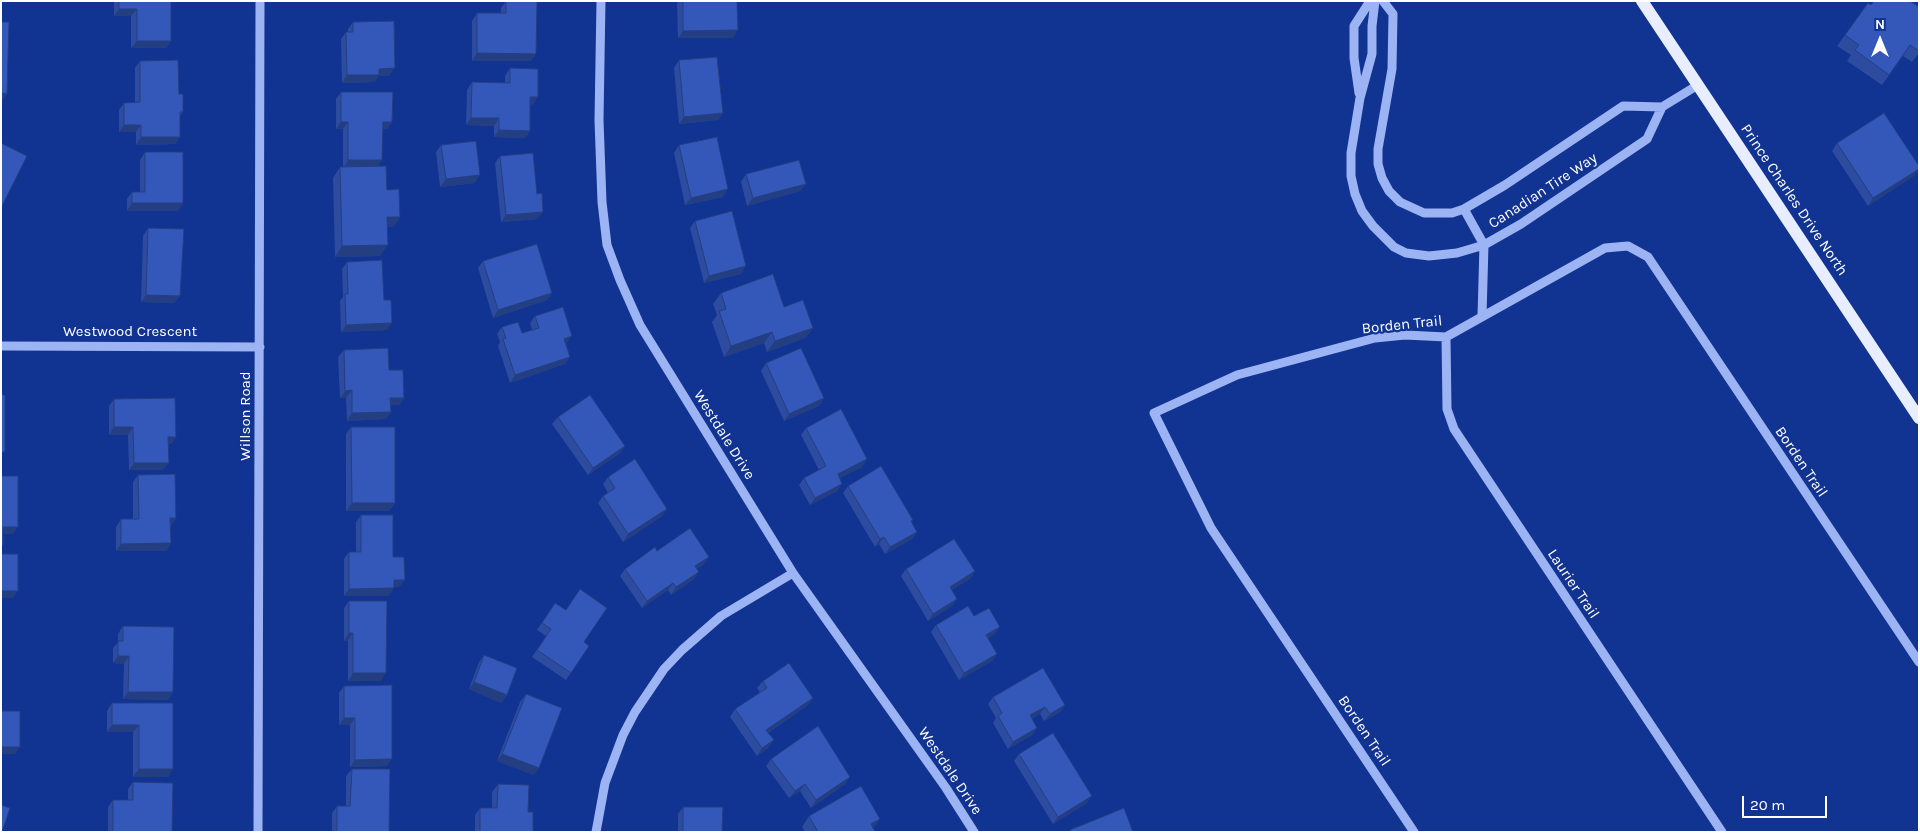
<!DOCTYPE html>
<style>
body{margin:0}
#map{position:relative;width:1920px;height:833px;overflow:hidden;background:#113391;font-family:Karla,sans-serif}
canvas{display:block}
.frame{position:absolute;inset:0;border:2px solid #fff;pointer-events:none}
.north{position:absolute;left:1855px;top:15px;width:50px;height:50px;-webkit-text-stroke:4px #113391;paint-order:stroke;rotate:0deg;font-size:14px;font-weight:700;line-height:20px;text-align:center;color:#fff}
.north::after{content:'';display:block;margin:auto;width:18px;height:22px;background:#fff;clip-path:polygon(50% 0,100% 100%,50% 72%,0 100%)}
.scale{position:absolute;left:1742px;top:796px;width:85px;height:22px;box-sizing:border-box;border:2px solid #fff;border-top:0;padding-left:6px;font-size:15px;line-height:18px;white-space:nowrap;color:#fff;-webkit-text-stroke:4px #113391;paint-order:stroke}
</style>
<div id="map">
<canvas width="1920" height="833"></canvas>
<div class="frame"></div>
<div class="north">N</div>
<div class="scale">20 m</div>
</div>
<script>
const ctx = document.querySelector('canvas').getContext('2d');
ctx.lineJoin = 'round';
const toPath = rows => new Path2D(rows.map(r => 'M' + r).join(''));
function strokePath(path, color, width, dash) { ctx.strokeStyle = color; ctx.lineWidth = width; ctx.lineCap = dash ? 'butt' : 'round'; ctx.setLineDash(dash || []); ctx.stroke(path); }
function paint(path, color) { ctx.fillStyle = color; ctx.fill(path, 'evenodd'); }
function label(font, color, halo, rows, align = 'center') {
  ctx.font = font + ' Karla,sans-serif'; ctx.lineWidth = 4.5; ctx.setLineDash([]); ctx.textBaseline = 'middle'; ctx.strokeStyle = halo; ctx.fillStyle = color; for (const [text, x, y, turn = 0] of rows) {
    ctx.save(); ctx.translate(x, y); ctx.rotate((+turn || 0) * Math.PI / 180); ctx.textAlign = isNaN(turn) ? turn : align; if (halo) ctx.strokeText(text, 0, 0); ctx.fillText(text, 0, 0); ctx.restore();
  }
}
const minor = toPath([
 [601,1,599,120,602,202,607,245,620,280,640,325,793,573,946,788,974,832],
 [1375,1,1372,26,1372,54,1360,98,1351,153,1351,176,1355,194,1362,211,1373,226,1394,247,1406,253,1429,256,1457,253,1484,245,1521,224,1647,139,1662,107],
 [1383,1,1393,14,1392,69,1378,149,1378,164,1382,178,1389,191,1400,202,1424,213,1452,213,1464,209,1505,185,1623,106,1662,107,1698,85],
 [1359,93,1354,58,1354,26,1370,1],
 [1464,209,1484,245],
 [1482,316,1484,245],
 [1446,337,1447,409,1454,429,1722,832],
 [1,346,260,347],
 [258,832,260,1],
 [596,832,605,783,623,735,635,712,664,669,682,650,721,616,793,573],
 [1414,832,1211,528,1154,413,1237,375,1375,338,1405,335,1446,337,1605,248,1628,246,1648,257,1919,662]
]);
const major = toPath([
 [1642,1,1919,418]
]);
const wall = toPath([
 [114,1,173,1,171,1,171,41,166,48,131,48,131,16,114,16],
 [506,1,537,1,531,61,472,61,472,21,477,13,501,13,501,8],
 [679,1,737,1,733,38,678,38,677,3],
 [1868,3,1871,5,1919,7,1919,53,1912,62,1903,56,1882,85,1847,61,1851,55,1837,46],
 [353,22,389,76,379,76,374,82,342,83,341,39,346,32,348,32,348,29],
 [679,60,723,113,718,120,679,124,674,68],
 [140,61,179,94,183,112,180,116,180,137,175,144,136,145,136,132,119,132,119,110,124,103,135,102,135,68],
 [510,68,538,97,532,105,530,105,530,131,525,138,494,137,494,126,466,125,467,90,472,82,505,83,505,76],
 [341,92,392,122,387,129,382,129,378,167,387,190,400,217,393,227,387,227,380,256,335,257,333,178,340,167,343,167,343,129,336,129,336,99],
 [1837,143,1915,175,1868,206,1832,151],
 [441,145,475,183,440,187,436,152],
 [679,145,723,197,685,205,674,153],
 [145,152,183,203,178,211,127,211,127,199,132,192,140,192,140,160],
 [500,156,538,219,501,222,495,163],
 [746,174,806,184,800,191,747,206,741,182],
 [695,221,741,274,704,283,690,228],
 [148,228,180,296,174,303,141,302,143,236],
 [483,261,552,293,547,300,493,318,478,268],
 [347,262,384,300,387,330,341,332,340,301,343,297,342,269],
 [721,293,784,307,813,328,805,338,767,352,764,343,724,357,712,322,717,315,713,304],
 [535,316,567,343,566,344,570,357,565,364,510,383,498,346,500,342,497,334,502,327,522,333,532,330,530,323],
 [344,350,389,370,404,398,399,405,390,405,391,412,386,419,347,421,346,398,340,398,338,357],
 [766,363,824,398,819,406,784,421,761,371],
 [114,399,176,437,171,444,168,444,163,470,129,470,128,435,109,435,109,406],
 [558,417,625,446,620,453,588,475,552,424],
 [351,427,395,503,389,511,346,511,346,434],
 [806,428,862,467,840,478,837,491,810,505,799,485,804,478,819,470,801,435],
 [138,475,176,518,171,526,171,543,166,551,116,551,116,527,121,519,133,519,133,482],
 [608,477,667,509,662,516,623,542,598,503,603,496,608,493,603,484],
 [848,486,917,532,912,539,885,554,879,544,875,547,843,493],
 [361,515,393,557,405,580,399,587,394,587,388,596,344,596,344,559,349,552,356,552,356,522],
 [657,551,704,564,697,569,694,579,671,595,668,590,642,608,620,576,625,569],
 [906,569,975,571,970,579,951,590,957,599,952,606,928,621,901,576],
 [349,601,381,681,348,681,348,641,344,641,344,608],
 [550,610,584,642,589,646,566,680,532,657,546,636,537,630],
 [974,616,995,634,988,638,997,654,992,661,959,680,931,632,936,625],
 [123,626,173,692,168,700,123,699,124,664,113,663,113,648,118,642,118,634],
 [484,655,507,695,501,703,469,689,479,662],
 [763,681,813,698,808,705,768,733,774,740,768,748,757,756,730,717,735,709,760,692,757,688],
 [344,686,387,766,350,767,350,725,339,725,339,693],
 [526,694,534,775,497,761,520,702],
 [993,697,1065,705,1060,712,1044,721,1040,714,1031,719,1037,728,1032,735,1008,749,993,723,996,718,988,704],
 [112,703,173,703,173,769,168,777,133,777,133,732,107,732,107,711],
 [1019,754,1087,803,1053,824,1014,761],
 [771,759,850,777,845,784,811,808,800,791,789,798,766,766],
 [352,769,389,832,332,832,332,813,337,806,346,806,346,776],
 [133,782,172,832,108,832,108,807,113,800,128,800,128,789],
 [498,784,528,812,533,832,475,832,475,815,480,808,492,808,492,792],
 [683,807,722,832,678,832,678,814],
 [809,816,880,819,873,828,875,832,805,832,802,827]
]);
const shadedWall = toPath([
 [119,9,137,9,131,16,114,16],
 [738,30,733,38,678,38,683,31],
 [137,41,171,41,166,48,131,48],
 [477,53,536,54,531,61,472,61],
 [395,68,389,76,379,76,374,82,342,83,347,75,379,69],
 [1,93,7,94,2,101,1,101],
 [530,97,538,97,532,105,525,105],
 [723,113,718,120,679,124,684,117],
 [471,118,499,118,494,126,466,125],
 [341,122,348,122,343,129,336,129],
 [383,122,392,122,387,129,377,129],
 [124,125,141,125,136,132,119,132],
 [499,130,530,131,525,138,494,137],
 [141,137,180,137,175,144,136,145],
 [348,160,382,160,377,168,343,168],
 [1919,169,1915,175,1868,206,1873,198],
 [480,175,475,183,440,187,446,179],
 [806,184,800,191,747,206,753,198],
 [728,189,723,197,685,205,691,198],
 [132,203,183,203,178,211,127,211],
 [543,212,538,219,501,222,506,215],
 [387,217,400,217,393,227,379,227],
 [388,245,380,256,335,257,342,246],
 [746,266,741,274,704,283,709,276],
 [552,293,547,300,493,318,498,310],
 [146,295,180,296,174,303,141,302],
 [392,323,387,330,341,332,346,325],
 [813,328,805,338,767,352,775,341],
 [772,332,764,343,724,357,731,346],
 [572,336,567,343,559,346,564,339],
 [570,357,565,364,510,383,515,375],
 [352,390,346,398,340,398,345,391],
 [390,398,404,398,399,405,385,406],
 [824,398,819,406,784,421,789,414],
 [391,412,386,419,347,421,352,413],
 [114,427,133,427,128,435,109,435],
 [168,437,176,437,171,444,163,444],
 [625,446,620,453,588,475,593,468],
 [867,459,862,467,833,482,838,474],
 [134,463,169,463,163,470,129,470],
 [842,484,837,491,810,505,815,498],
 [352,503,395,503,389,511,346,511],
 [667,509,662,516,623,542,628,534],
 [170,518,176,518,171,526],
 [3,527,18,527,13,534,1,534],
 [917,532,912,539,885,554,890,547],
 [884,537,879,544,875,547,880,539],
 [171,543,166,551,116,551,121,544],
 [709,557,704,564,690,574,695,566],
 [975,571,970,579,944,595,950,587],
 [699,572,694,579,671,595,676,587],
 [394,580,405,580,399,587,388,587],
 [673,583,668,590,642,608,647,601],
 [394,588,388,596,344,596,349,589],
 [1,591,18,591,13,598,1,598],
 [957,599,952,606,928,621,933,614],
 [1000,627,995,634,981,643,986,635],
 [349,633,353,633,348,641,344,641],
 [997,654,992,661,959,680,964,673],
 [118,656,129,656,124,664,113,663],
 [353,673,386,673,381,681,348,681],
 [474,682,507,695,501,703,469,689],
 [128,692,173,692,168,700,123,699],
 [813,698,808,705,761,737,766,730],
 [1065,705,1060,712,1044,721,1050,714],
 [1045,707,1040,714,1024,723,1030,715],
 [344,718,355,718,350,725,339,725],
 [112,725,139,725,133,732,107,732],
 [1037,728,1032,735,1008,749,1013,742],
 [774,740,768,748,757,756,762,748],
 [1,747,20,747,15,754,1,754],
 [502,754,539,768,534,775,497,761],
 [392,759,387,766,350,767,355,760],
 [139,769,173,769,168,777,133,777],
 [850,777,845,784,811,808,816,800],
 [805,784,800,791,789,798,795,791],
 [1092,796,1087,803,1053,824,1058,817],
 [880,819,872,829,871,824]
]);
const building = toPath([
 [119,1,171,1,171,41,137,41,137,9,119,9,119,1],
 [506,1,537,1,536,54,477,53,477,13,506,13,506,1],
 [683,1,737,1,738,30,683,31,683,1],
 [1874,1,1910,1,1919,7,1919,51,1910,45,1889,75,1855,50,1859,45,1845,35,1868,3,1871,5,1874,1],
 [394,21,395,68,379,69,379,75,347,75,346,32,353,32,353,22,394,21],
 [1,22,9,22,7,94,1,93,1,22],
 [717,57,723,113,684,117,679,60,717,57],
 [178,60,179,94,183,94,183,112,180,112,180,137,141,137,141,125,124,125,124,103,140,102,140,61,178,60],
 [510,68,538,69,538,97,530,97,530,131,499,130,499,118,471,118,472,82,510,83,510,68],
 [341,92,393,92,392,122,383,122,382,160,348,160,348,122,341,122,341,92],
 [1884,113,1919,166,1919,169,1873,198,1837,143,1884,113],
 [717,137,728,189,691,198,679,145,717,137],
 [476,141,480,175,446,179,441,145,476,141],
 [1,143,27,156,1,208,1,143],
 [145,152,183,152,183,203,132,203,132,192,145,192,145,152],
 [533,153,537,194,542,193,543,212,506,215,500,156,533,153],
 [799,160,806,184,753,198,746,174,799,160],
 [386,166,387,190,399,189,400,217,387,217,388,245,342,246,340,167,386,166],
 [732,211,746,266,709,276,695,221,732,211],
 [148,228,184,229,180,296,146,295,148,228],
 [537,244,552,293,498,310,483,261,537,244],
 [382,260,384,300,391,300,392,323,346,325,345,294,348,294,347,262,382,260],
 [773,274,784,307,803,300,813,328,775,341,772,332,731,346,719,311,726,309,721,293,773,274],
 [563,307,572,336,564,339,570,357,515,375,503,339,506,338,502,327,518,322,522,333,539,328,535,316,563,307],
 [388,348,389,370,403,370,404,398,390,398,391,412,352,413,352,390,345,391,344,350,388,348],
 [801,348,824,398,789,414,766,363,801,348],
 [1,395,5,395,5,452,1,452,1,395],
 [590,395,625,446,593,468,558,417,590,395],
 [175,398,176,437,168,437,169,463,134,463,133,427,114,427,114,399,175,398],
 [841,409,867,459,838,474,842,484,815,498,804,478,826,466,806,428,841,409],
 [351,427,395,427,395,503,352,503,351,427],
 [635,459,667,509,628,534,603,496,615,488,608,477,635,459],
 [881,466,913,520,911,521,917,532,890,547,884,537,880,539,848,486,881,466],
 [175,474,176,518,170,518,171,543,121,544,121,519,139,519,138,475,175,474],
 [1,476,18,476,18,527,3,527,3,545,1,545,1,476],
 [361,515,393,515,393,557,404,557,405,580,394,580,394,588,349,589,349,552,361,552,361,515],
 [690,528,709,557,695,566,699,572,676,587,673,583,647,601,625,569,655,547,657,551,690,528],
 [954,539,975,571,950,587,957,599,933,614,906,569,954,539],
 [1,554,18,554,18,591,1,591,1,554],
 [580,589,607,608,584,642,589,646,571,673,537,650,551,629,542,623,555,603,566,610,580,589],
 [349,601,387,601,386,673,353,673,353,633,349,633,349,601],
 [968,606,974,616,989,608,1000,627,986,635,997,654,964,673,936,625,968,606],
 [123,626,174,627,173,692,128,692,129,656,118,656,118,641,123,641,123,626],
 [484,655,517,668,507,695,474,682,484,655],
 [789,663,813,698,766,730,774,740,762,748,735,709,767,688,763,681,789,663],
 [1043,668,1065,705,1050,714,1045,707,1030,715,1037,728,1013,742,998,716,1002,713,993,697,1043,668],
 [392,685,392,759,355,760,355,718,344,718,344,686,392,685],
 [526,694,562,708,539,768,502,754,526,694],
 [112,703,173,703,173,769,139,769,139,725,112,725,112,703],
 [1,711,20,711,20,747,1,747,1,711],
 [818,726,850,777,816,800,805,784,795,791,771,759,818,726],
 [1053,733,1092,796,1058,817,1019,754,1053,733],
 [352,769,390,769,389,832,337,832,337,806,350,806,352,769],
 [133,782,173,783,172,832,113,832,113,800,133,800,133,782],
 [498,784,529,785,528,812,533,812,533,832,480,832,480,808,497,808,498,784],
 [861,786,880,819,871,824,875,832,818,832,809,816,861,786],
 [1,805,10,808,2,832,1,832,1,805],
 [683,807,723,807,722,832,683,832,683,807],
 [1124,808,1133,832,1071,832,1070,830,1124,808]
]);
const streetNames = [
 ["Canadian Tire Way",1543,191,-33],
 ["Prince Charles Drive North",1794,200,56],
 ["Borden Trail",1402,325,-6],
 ["Westwood Crescent",130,332],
 ["Willson Road",246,416,-90],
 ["Westdale Drive",724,435,58],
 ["Borden Trail",1801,462,56],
 ["Laurier Trail",1573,584,56],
 ["Borden Trail",1364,731,56],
 ["Westdale Drive",950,771,56]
];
strokePath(minor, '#9cb4f3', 9);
strokePath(major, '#e8edff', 12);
paint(wall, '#2d4c9f');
paint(shadedWall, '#243e82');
paint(building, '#3458b9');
strokePath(building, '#243e82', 1);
label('15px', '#fff', '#113391', streetNames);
</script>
